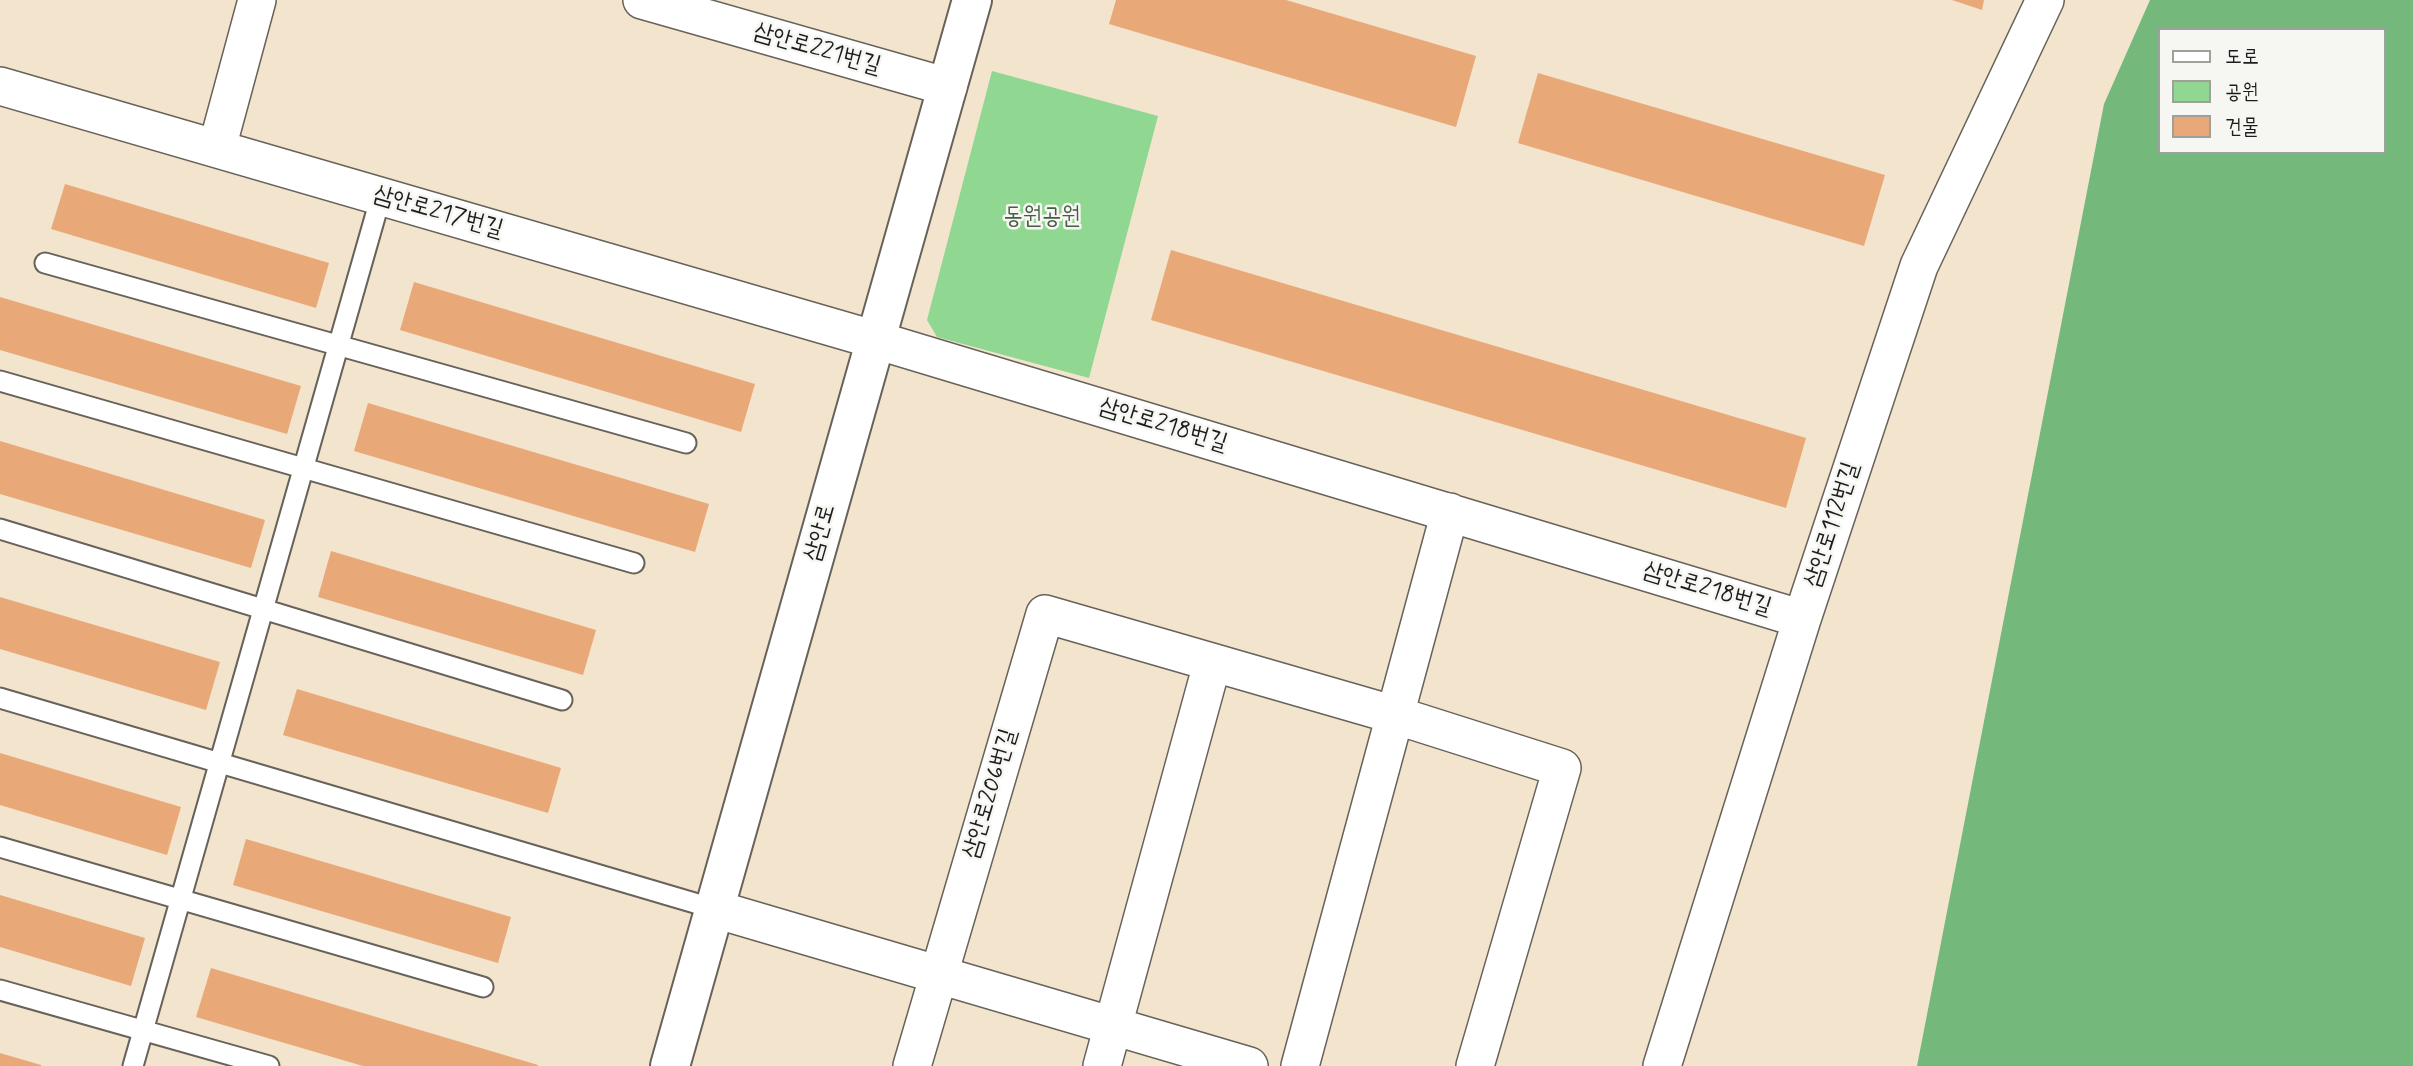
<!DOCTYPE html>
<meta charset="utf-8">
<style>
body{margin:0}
#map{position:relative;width:2413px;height:1066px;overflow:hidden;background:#f3e4ce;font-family:Mynerve,"Poor Story",sans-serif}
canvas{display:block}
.legend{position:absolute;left:2158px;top:28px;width:228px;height:126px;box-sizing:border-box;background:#f6f6f2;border:2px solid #9f9f9c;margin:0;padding:9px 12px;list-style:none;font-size:21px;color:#1c1c1c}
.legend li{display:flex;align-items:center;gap:14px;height:35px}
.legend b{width:35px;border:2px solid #9f9f9c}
</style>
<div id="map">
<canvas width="2413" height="1066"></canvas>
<ul class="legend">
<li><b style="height:9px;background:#fff"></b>도로</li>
<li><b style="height:19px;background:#90d791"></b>공원</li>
<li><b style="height:19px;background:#e8a877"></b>건물</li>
</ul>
</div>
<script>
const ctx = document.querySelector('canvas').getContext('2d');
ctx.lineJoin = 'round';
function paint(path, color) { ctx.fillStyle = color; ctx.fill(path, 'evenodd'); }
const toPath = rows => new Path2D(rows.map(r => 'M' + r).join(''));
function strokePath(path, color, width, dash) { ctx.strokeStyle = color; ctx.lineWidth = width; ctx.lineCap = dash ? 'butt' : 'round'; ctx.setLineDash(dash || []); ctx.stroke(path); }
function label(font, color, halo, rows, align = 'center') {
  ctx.font = font + ' Mynerve,"Poor Story",sans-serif'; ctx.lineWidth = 5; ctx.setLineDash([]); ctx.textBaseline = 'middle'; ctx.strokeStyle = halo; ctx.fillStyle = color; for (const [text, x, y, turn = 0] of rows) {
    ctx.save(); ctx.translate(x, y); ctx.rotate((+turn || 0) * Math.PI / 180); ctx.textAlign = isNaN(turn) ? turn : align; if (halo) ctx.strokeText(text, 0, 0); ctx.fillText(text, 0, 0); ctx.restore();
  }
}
const green = toPath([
 [992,71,1158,116,1089,378,937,337,927,320]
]);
const forest = toPath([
 [2150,0,2413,0,2413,1066,1917,1066,2104,104],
 [2159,30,2383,30,2383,152,2159,152]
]);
const building = toPath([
 [1116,0,1286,0,1476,56,1456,127,1109,24],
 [1952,0,1984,0,1982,10],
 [1538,73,1885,175,1864,246,1518,143],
 [65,184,329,263,316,308,51,229],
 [1171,250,1806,438,1786,508,1151,320],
 [414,282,755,384,741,432,400,330],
 [0,297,301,386,287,434,0,350],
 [368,403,709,504,695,552,354,451],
 [0,441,265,520,251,568,0,494],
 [331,551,596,630,583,675,318,597],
 [0,597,220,662,206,710,0,649],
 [297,689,561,768,548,813,283,735],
 [0,753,181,807,167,855,0,805],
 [246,839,511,917,498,963,233,885],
 [0,895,145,938,131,986,0,947],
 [211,968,538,1065,538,1066,363,1066,196,1017],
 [0,1053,41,1065,41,1066,0,1066]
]);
const lane = toPath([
 [45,263,686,443],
 [0,381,634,563],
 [0,529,562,700],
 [0,698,715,909],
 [0,847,483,987],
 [0,990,269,1066],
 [133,1066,381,196]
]);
const street = toPath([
 [642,0,948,87],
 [0,86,876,340,1802,619],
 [217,148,257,0],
 [715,909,1249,1066],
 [912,1066,1045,614,1395,715,1562,768,1475,1066],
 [1102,1066,1212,664],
 [1300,1066,1450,512],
 [1662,1066,1802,619,1919,266,2045,0]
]);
const secondary = toPath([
 [670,1066,972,0]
]);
const streetNames = [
 ["삼안로221번길",817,50,16],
 ["삼안로217번길",438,213,16],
 ["삼안로218번길",1163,426,17],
 ["삼안로112번길",1833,525,-72],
 ["삼안로",821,533,-74],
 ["삼안로218번길",1707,590,17],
 ["삼안로206번길",991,794,-73]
];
const parkNames = [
 ["동원공원",1042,218]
];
paint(green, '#90d791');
paint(forest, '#74b87b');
paint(building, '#e8a877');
strokePath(lane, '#67625a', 23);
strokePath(street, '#67625a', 40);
strokePath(secondary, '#67625a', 42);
strokePath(lane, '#fff', 19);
strokePath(street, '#fff', 37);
strokePath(secondary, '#fff', 38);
label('24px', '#1c1c1c', '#f6f6f2', streetNames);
label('24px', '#455d45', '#f6f6f2', parkNames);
</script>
